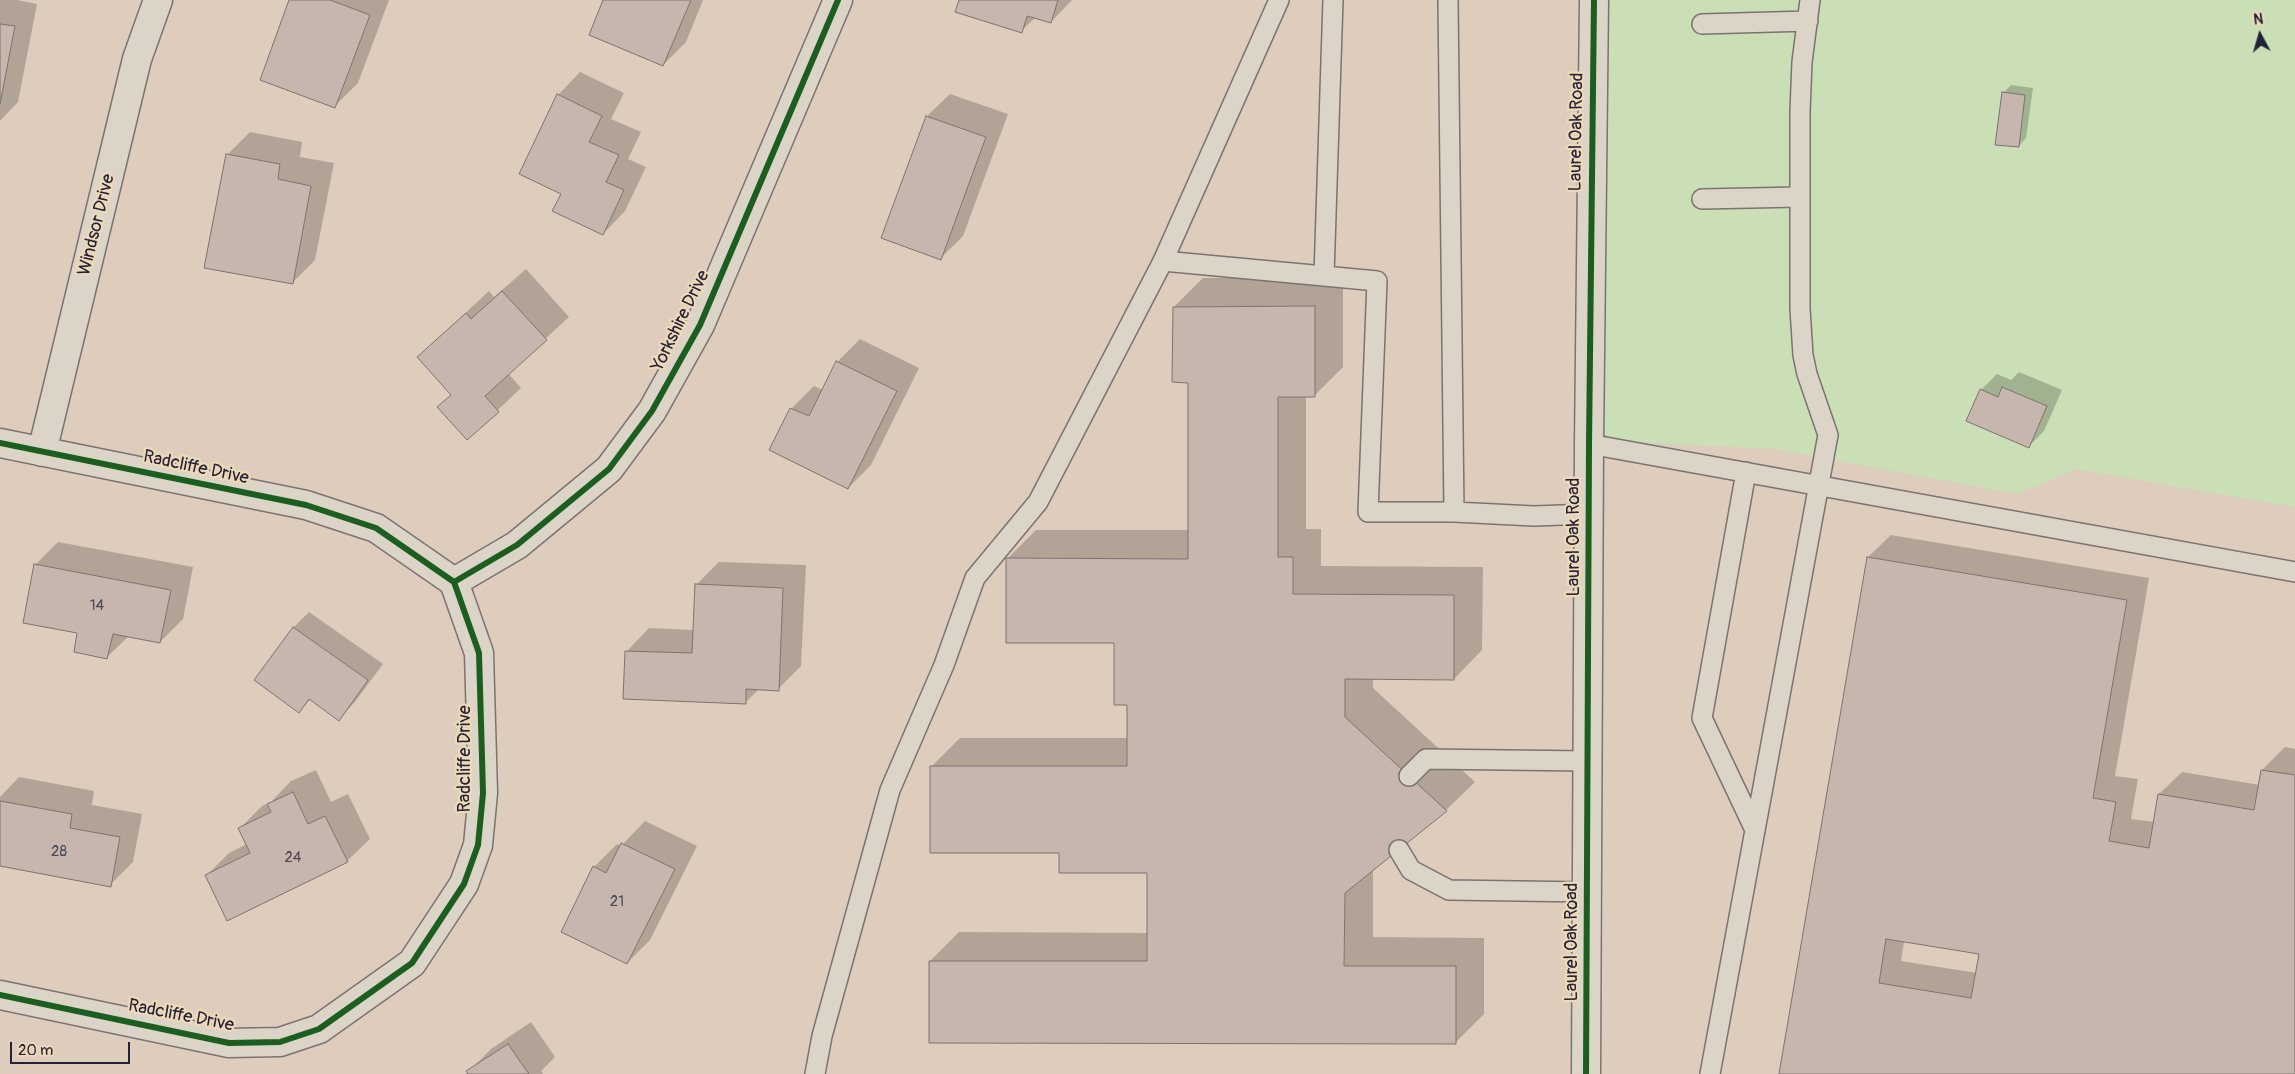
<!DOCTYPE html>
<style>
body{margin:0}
#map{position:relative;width:2295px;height:1074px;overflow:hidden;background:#decdbd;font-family:Pangolin,sans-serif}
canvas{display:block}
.north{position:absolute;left:2235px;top:10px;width:50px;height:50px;-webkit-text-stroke:4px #eed9b7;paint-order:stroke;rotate:354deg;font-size:14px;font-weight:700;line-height:20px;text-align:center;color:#22223b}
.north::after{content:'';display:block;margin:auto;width:18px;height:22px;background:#22223b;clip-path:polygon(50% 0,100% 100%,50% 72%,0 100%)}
.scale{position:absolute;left:10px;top:1042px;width:120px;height:22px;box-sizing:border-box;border:2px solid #22223b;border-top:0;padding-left:6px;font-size:15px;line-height:18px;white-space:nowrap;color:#22223b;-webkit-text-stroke:4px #eed9b7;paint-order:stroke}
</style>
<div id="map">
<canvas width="2295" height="1074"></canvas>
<div class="north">N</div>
<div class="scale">20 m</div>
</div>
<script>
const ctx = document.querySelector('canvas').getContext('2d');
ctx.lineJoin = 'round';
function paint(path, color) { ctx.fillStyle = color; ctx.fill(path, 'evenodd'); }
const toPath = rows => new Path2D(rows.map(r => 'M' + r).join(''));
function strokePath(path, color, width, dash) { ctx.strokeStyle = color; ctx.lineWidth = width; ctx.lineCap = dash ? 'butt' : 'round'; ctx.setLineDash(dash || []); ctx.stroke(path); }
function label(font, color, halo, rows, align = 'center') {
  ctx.font = font + ' Pangolin,sans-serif'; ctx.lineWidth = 4.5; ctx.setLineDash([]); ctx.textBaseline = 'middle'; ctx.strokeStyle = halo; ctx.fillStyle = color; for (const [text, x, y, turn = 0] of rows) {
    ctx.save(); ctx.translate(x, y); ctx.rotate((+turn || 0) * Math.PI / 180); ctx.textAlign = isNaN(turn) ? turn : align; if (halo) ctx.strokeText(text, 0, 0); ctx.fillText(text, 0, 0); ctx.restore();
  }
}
const green = toPath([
 [1583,0,2295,0,2295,507,2076,469,2018,494,1774,449,1593,440]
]);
const shadow = toPath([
 [0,0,17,0,37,4,18,102,0,121],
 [291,0,389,0,358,83,335,106],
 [605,0,703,0,686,42,663,65],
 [961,0,1072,0,1051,22,1036,17,1021,31],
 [580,72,624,93,611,119,641,132,628,159,646,167,625,211,603,234,563,193,558,95],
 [2011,85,2033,88,2026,138,2019,146,2003,93],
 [950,94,1008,114,963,236,940,259,927,116],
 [250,132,302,142,300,157,334,163,315,260,292,283,227,155],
 [526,269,569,317,508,373,521,388,467,439,452,394,418,357,489,291,494,297],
 [1203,278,1343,278,1343,367,1314,396,1306,396,1306,529,1321,529,1321,566,1483,567,1482,650,1454,679,1373,678,1373,688,1475,782,1446,810,1373,869,1373,937,1484,938,1484,1014,1455,1043,930,961,959,932,1148,933,1148,872,1061,852,931,767,960,738,1128,738,1128,704,1115,641,1007,559,1036,530,1189,530,1190,381,1174,307],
 [860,339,919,368,871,465,848,488,791,409,814,386,823,390,837,362],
 [2019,372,2062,390,2044,431,2028,447,1981,390,1997,374,2011,380],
 [1891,535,2149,578,2115,776,2138,779,2131,819,2155,822,2159,794,2182,772,2260,785,2262,770,2285,747,2295,749,2295,1074,1780,1074,1868,557],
 [1904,941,1980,953,1977,973,1901,961],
 [58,542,193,567,183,619,160,642,129,636,107,657,79,632,35,565],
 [719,562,806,565,801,666,778,689,759,689,745,703,627,651,649,628,694,630,696,585],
 [309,612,383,664,354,703,339,719,311,699,299,711,255,680,294,627],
 [316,770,331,802,348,794,370,839,347,861,206,876,229,853,247,844,239,829,262,806,271,802,291,781],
 [19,777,94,791,92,805,142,814,133,862,110,885,0,865,0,797],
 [645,821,697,846,650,940,627,963,594,867,617,844,621,846],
 [531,1022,555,1057,541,1071,543,1074,470,1074,468,1072,491,1049]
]);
const building = toPath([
 [289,0,330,0,370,15,335,108,260,80,289,0],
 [603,0,691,0,663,66,589,35,603,0],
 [959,0,1058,0,1051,23,1027,16,1022,33,955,12,959,0],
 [0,24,15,26,0,104,0,24],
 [2002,92,2025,95,2019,147,1995,145,2002,92],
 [557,94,602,116,589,142,619,155,606,182,624,190,603,235,552,211,561,194,519,174,557,94],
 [926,116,986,137,941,260,881,238,926,116],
 [226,154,280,164,278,179,311,186,293,284,204,268,226,154],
 [502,291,547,340,485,396,499,412,467,440,437,407,451,395,417,357,466,313,471,319,502,291],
 [1315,306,1315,397,1278,397,1278,557,1293,557,1293,594,1454,595,1454,680,1345,679,1345,717,1447,811,1345,893,1344,966,1456,966,1456,1044,929,1043,929,961,1147,961,1147,873,1059,873,1059,853,930,853,930,766,1127,766,1127,705,1114,705,1114,643,1006,643,1006,558,1188,559,1188,383,1172,382,1173,307,1315,306],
 [836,361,897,391,848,489,769,450,790,408,809,416,836,361],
 [2002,387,2047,406,2029,448,1966,421,1980,389,1998,397,2002,387],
 [1867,557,2127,600,2093,798,2116,802,2109,841,2149,848,2158,794,2254,810,2261,770,2295,775,2295,1074,1779,1074,1867,557],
 [1886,939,1979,954,1971,998,1879,983,1886,939],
 [34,564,171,590,160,643,113,634,107,659,74,652,77,633,23,623,34,564],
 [695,584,783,588,779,691,746,689,746,704,623,699,625,651,692,653,695,584],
 [293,627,368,680,339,721,309,699,299,713,254,680,293,627],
 [293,792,308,824,325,816,348,862,227,921,205,875,250,853,238,828,271,812,267,804,293,792],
 [0,801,72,814,70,828,120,837,111,887,0,866,0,801],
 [621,843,675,869,627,964,561,932,593,866,606,873,621,843],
 [508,1044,529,1074,468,1074,466,1071,508,1044]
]);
const lane = toPath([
 [1333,0,1324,276,1377,281,1368,512,1454,512,1534,516,1590,514],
 [1448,0,1454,512],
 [1702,24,1808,21],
 [1702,199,1799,197],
 [1163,261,1324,276],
 [1589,444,2295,572],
 [1746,472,1702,718,1755,830],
 [1409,776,1426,759,1587,761],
 [1399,850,1411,870,1449,890,1587,892],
 [815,1074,822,1036,890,790,944,665,975,578,1038,502,1163,261,1279,0],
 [1710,1074,1828,435,1807,374,1803,355,1800,309,1800,112,1802,62,1810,0]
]);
const street = toPath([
 [0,443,306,505,376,528,454,582,479,653,483,793,478,845,464,884,412,963,319,1029,280,1042,229,1043,0,995],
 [42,452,137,59,158,0],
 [454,582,517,545,609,469,652,411,700,325,838,0],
 [1586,1074,1589,444,1594,0]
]);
const cycleway = toPath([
 [0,443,306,505,376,528,454,582,479,653,483,793,478,845,464,884,412,963,319,1029,280,1042,229,1043,0,995],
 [454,582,517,545,609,469,652,411,700,325,838,0],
 [1586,1074,1589,444,1594,0]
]);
const numberNames = [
 ["14",97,606],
 ["28",59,852],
 ["24",293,858],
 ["21",617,902]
];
const streetNames = [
 ["Laurel Oak Road",1577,132,-89],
 ["Windsor Drive",97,225,-76],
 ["Yorkshire Drive",681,321,-64],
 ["Radcliffe Drive",196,468,12],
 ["Laurel Oak Road",1574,537,-90],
 ["Radcliffe Drive",465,759,-90],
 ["Laurel Oak Road",1572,942,-90],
 ["Radcliffe Drive",181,1016,11]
];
paint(green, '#cadfb5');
paint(shadow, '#0003');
paint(building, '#c6b6ad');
strokePath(building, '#7b7371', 1);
strokePath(lane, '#7b7371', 22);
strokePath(street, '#7b7371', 31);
strokePath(lane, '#dcd4c7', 19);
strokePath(street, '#dcd4c7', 28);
strokePath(cycleway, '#1b5e20', 6);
label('15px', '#4e4959', null, numberNames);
label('18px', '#22223b', '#eed9b7', streetNames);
</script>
